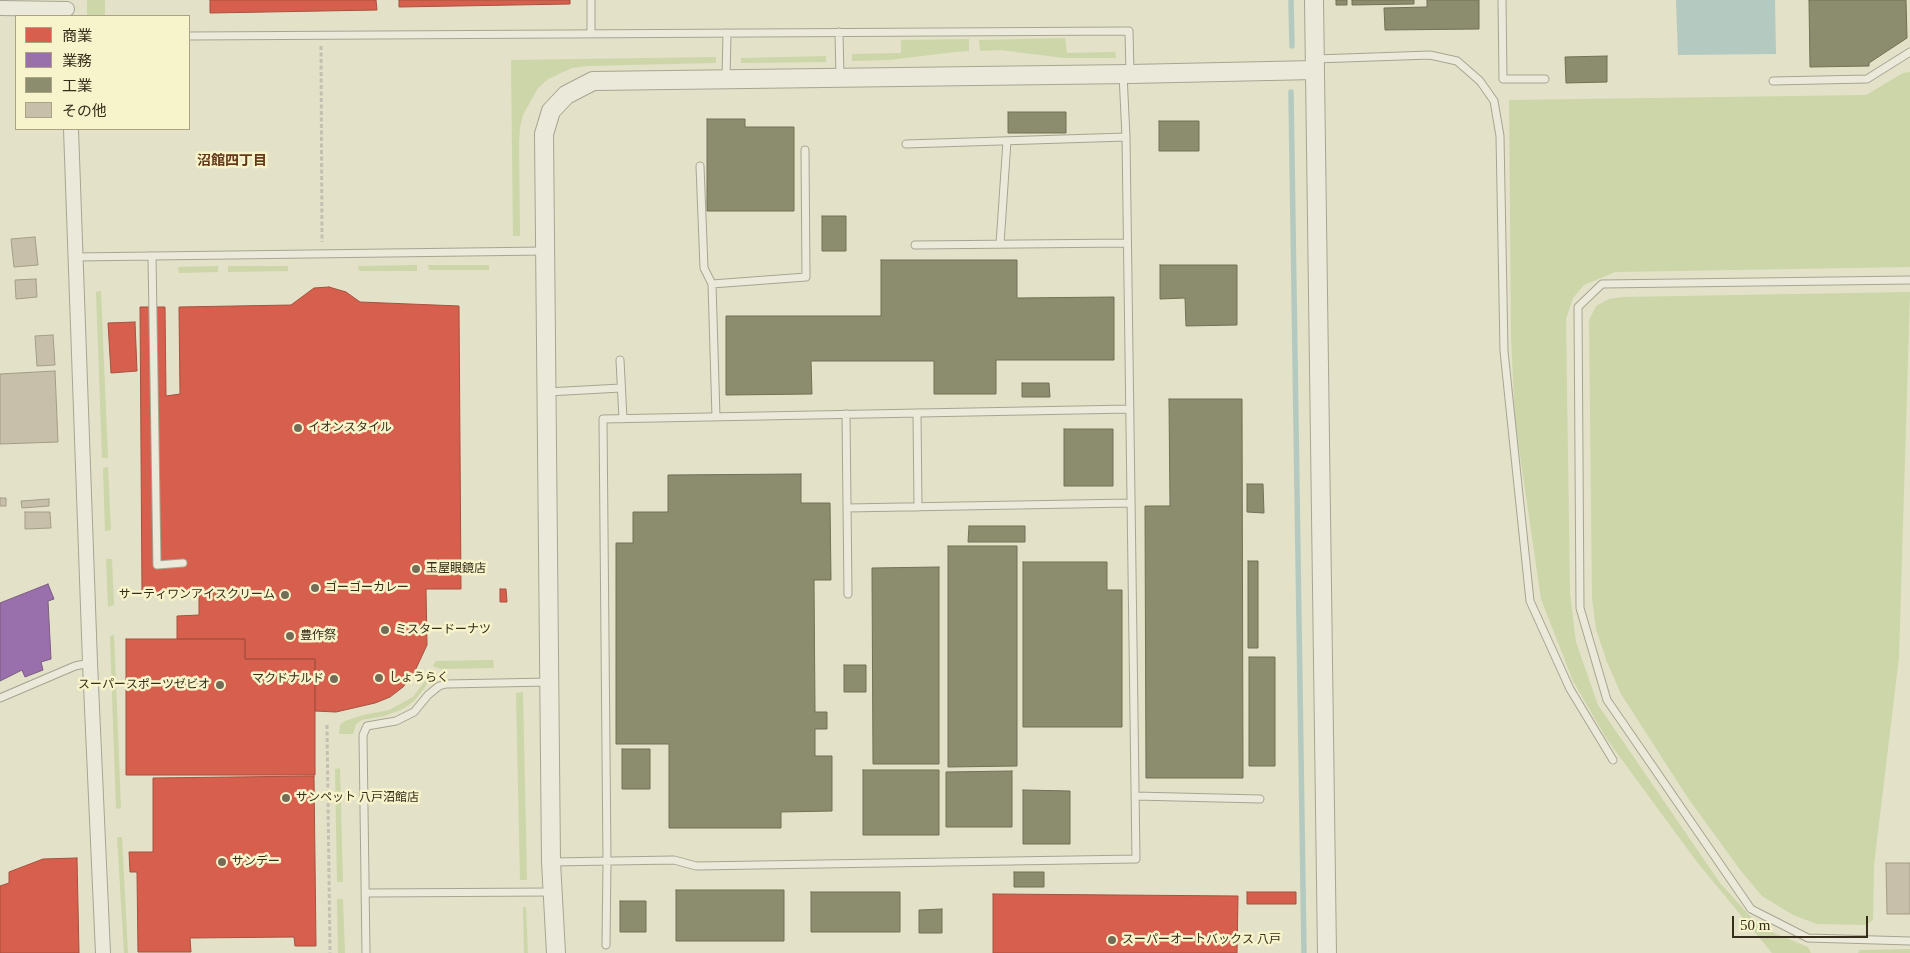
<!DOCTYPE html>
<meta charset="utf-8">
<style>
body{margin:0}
#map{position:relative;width:1910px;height:953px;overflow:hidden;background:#e3e1c8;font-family:"Times New Roman","Noto Sans JP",serif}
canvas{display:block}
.legend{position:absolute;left:15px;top:15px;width:175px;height:115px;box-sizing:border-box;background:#f7f3cb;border:1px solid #aaa484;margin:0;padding:6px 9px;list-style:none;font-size:15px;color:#362d1a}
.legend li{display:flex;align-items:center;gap:10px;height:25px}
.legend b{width:25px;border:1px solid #aaa484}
.scale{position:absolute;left:1732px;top:916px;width:136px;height:22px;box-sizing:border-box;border:2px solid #362d1a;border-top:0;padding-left:6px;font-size:15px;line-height:18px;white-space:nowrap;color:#362d1a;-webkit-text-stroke:4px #f7f3cb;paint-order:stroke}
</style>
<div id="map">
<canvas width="1910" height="953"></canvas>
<ul class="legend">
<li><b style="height:14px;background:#d6604d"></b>商業</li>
<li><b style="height:14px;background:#9970ab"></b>業務</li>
<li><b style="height:14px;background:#8c8c6e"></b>工業</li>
<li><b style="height:14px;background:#c7bfa9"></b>その他</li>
</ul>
<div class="scale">50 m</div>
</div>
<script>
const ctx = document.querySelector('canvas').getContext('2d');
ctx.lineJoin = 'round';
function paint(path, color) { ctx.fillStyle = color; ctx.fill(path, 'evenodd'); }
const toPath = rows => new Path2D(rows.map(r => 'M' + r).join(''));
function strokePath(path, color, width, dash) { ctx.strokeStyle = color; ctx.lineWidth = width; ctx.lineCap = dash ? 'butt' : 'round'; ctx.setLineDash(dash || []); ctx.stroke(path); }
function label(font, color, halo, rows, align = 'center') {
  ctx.font = font + ' "Times New Roman","Noto Sans JP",serif'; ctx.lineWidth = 5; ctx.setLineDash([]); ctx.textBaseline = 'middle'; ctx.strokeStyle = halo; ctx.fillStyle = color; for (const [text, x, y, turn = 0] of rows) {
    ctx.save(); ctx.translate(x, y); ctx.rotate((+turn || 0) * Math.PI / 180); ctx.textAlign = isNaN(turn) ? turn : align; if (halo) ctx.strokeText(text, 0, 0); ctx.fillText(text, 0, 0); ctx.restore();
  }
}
const green = toPath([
 [87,0,105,0,105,16,87,16],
 [1065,38,1067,53,1115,52,1116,58,1064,58,1000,50,980,51,979,40],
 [969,39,969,51,955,52,889,60,852,61,852,54,901,53,901,40],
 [826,56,826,62,741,63,741,58],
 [716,57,716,63,586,66,572,68,548,79,538,88,523,115,520,127,519,143,520,236,513,236,511,60],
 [1910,72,1910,267,1615,272,1584,285,1573,298,1566,319,1570,594,1576,642,1598,705,1720,883,1760,927,1808,947,1811,953,1772,953,1697,862,1606,738,1573,681,1541,599,1515,421,1511,337,1509,100,1866,95,1903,73],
 [417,265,417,271,359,271,358,266],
 [428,265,489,265,489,270,429,270],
 [218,266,218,272,179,273,178,267],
 [228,266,288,266,288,271,228,272],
 [101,291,108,458,102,458,96,292],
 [1910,292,1899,657,1874,865,1873,920,1866,925,1817,924,1793,915,1762,896,1741,871,1688,798,1621,694,1607,662,1596,629,1592,598,1589,320,1596,306,1609,299,1622,297],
 [108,467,111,530,105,531,103,468],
 [106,559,112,559,114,605,108,607],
 [114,635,121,808,116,809,110,636],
 [493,660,494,668,441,669,434,667,433,665,436,661],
 [428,673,430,679,423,690,414,701,403,709,384,716,362,720,356,724,353,734,339,734,340,725,345,721,363,715,389,710,413,697,425,681],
 [523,692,527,880,520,880,516,693],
 [340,768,343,882,337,882,335,769],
 [117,837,122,837,128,953,124,953],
 [337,899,343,899,345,953,338,953],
 [523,907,526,907,528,953,524,953],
 [1910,949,1910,953,1858,953,1860,950]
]);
const water = toPath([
 [1676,0,1775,0,1776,54,1678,55]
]);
const shops = toPath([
 [210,0,376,0,377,10,210,13,210,0],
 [399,0,570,0,570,4,399,7,399,0],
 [329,287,346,292,360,302,459,306,461,589,426,589,427,645,413,675,403,687,390,697,375,703,336,712,315,711,315,659,245,659,245,639,177,639,177,616,199,615,199,591,142,593,140,307,165,307,166,396,180,394,179,307,291,305,314,288,329,287],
 [135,322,137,371,111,373,108,323,135,322],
 [500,589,506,589,507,602,500,602,500,589],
 [126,639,245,639,245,659,315,659,315,775,126,775,126,639],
 [314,776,316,946,295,946,294,937,190,938,191,952,138,952,137,872,130,872,129,852,153,852,153,778,314,776],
 [77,858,79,953,0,953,0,886,9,883,9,872,43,859,77,858],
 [1247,892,1296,892,1296,904,1247,904,1247,892],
 [993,894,1238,896,1237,953,993,953,993,894]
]);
const offices = toPath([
 [48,584,54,599,48,601,51,659,41,662,43,670,25,677,22,670,0,681,0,603,48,584]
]);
const industry = toPath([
 [1336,0,1347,0,1347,5,1336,5,1336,0],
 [1352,0,1414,0,1414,4,1352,5,1352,0],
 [1427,0,1479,0,1479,29,1385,30,1384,8,1427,7,1427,0],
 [1809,0,1906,0,1907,38,1869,63,1869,66,1810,67,1809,0],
 [1607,56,1607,82,1566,83,1565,57,1607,56],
 [1008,112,1066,112,1066,133,1008,133,1008,112],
 [707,119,745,119,745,127,794,127,794,211,707,211,707,119],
 [1159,121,1199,121,1199,151,1159,151,1159,121],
 [822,216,846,216,846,251,822,251,822,216],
 [881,260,1017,260,1017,298,1114,297,1114,360,996,360,996,394,934,394,934,361,811,361,812,394,726,395,726,316,881,316,881,260],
 [1160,265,1237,265,1237,325,1186,326,1185,298,1160,299,1160,265],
 [1022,383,1049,383,1050,397,1022,397,1022,383],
 [1169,399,1242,399,1243,778,1146,778,1145,506,1170,506,1169,399],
 [1064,429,1113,429,1113,486,1064,486,1064,429],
 [801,474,801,503,830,503,831,580,814,580,815,712,827,712,827,729,815,729,815,756,832,756,832,811,781,812,781,828,669,828,669,744,616,744,616,543,633,543,633,512,668,512,668,475,801,474],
 [1247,484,1263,484,1264,513,1247,512,1247,484],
 [969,526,1025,526,1025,542,968,542,969,526],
 [948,546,1017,546,1017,766,948,767,948,546],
 [1248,561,1258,561,1258,648,1248,648,1248,561],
 [1023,562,1107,562,1107,590,1122,590,1122,727,1023,727,1023,562],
 [939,567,939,764,873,764,872,568,939,567],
 [1249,657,1275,657,1275,766,1249,766,1249,657],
 [844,665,866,665,866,692,844,692,844,665],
 [622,749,650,749,650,789,622,789,622,749],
 [863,770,939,770,939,835,863,835,863,770],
 [1012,771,1012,827,946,827,946,772,1012,771],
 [1023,790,1070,791,1070,844,1023,844,1023,790],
 [1014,872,1044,872,1044,887,1014,887,1014,872],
 [676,890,784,890,784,941,676,941,676,890],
 [811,892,900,892,900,932,811,932,811,892],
 [620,901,646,901,646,932,620,932,620,901],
 [942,909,942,933,919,933,919,910,942,909]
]);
const stream = toPath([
 [1291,0,1292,46],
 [1291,92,1304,953]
]);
const building = toPath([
 [35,237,38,265,14,267,11,239,35,237],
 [36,279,37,297,16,299,15,280,36,279],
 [53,335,55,365,37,366,35,336,53,335],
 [55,371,58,442,0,444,0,374,55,371],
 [0,498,6,498,6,506,0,506,0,498],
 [49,499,49,506,22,508,21,501,49,499],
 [25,512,50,512,51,528,25,529,25,512],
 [1886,863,1910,863,1910,914,1887,914,1886,863]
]);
const path = toPath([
 [321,46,322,242],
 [327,725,330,953]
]);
const service = toPath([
 [1502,0,1503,79,1545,79],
 [839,32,840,77],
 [591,33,591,0],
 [189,36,1129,31,1130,73],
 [1316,59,1430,55,1457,61,1480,81,1494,101,1500,136,1504,351,1530,601,1570,689,1613,760],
 [726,78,727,33],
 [1773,81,1867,79,1910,52],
 [906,144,1126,137],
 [700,166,704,268,712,284,716,417],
 [1000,244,1007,141],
 [915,245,1127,243],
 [152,256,157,565,183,563],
 [75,257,545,251],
 [1910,280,1602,284,1578,307,1580,608,1607,700,1751,909,1808,938,1910,941],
 [712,284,806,277,805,150],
 [620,360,623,419],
 [547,392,621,388],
 [917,413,918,507],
 [846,414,848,594],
 [847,508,1131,503],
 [0,698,75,666,90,663],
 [1135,796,1260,799],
 [552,862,674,860,696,866,1136,859,1126,137,1123,74],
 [366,893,552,892],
 [606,945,607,861,603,419,1130,409],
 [366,953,363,735,367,726,396,721,414,712,428,695,439,686,446,684,549,682]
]);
const minor = toPath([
 [0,8,67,9],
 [71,129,90,663,103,953]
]);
const tertiary = toPath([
 [1314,0,1327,953],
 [556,953,551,862,544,134,551,111,566,95,593,81,1130,74,1315,70]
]);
const markers = [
 [298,428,5,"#736c57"],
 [416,569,5,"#736c57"],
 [315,588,5,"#736c57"],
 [285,595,5,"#736c57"],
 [385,630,5,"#736c57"],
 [290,636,5,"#736c57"],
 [379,678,5,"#736c57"],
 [334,679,5,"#736c57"],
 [220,685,5,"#736c57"],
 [286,798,5,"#736c57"],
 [222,862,5,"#736c57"],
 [1112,940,5,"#736c57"]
];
const poiNames = [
 ["イオンスタイル",308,428],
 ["玉屋眼鏡店",426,569],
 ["ゴーゴーカレー",325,588],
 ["サーティワンアイスクリーム",275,595,"right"],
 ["ミスタードーナツ",395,630],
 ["豊作祭",300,636],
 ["しょうらく",389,678],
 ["マクドナルド",324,679,"right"],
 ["スーパースポーツゼビオ",210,685,"right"],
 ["サンペット 八戸沼館店",296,798],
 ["サンデー",232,862],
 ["スーパーオートバックス 八戸",1122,940]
];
const neighbourhoodNames = [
 ["沼館四丁目",232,161]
];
paint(green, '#ccd6a9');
paint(water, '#b4cac0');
paint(shops, '#d6604d');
strokePath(shops, '#a6513e', 1);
paint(offices, '#9970ab');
strokePath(offices, '#7b5c80', 1);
paint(industry, '#8c8c6e');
strokePath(industry, '#727055', 1);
strokePath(stream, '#b4cac0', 5.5);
paint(building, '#c7bfa9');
strokePath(building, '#a39c88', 1);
strokePath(service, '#a8a492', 9);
strokePath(minor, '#a8a492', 16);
strokePath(tertiary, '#a8a492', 20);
strokePath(path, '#c3c0b1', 3, [4, 2.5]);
strokePath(service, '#ebeada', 7);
strokePath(minor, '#ebeada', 14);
strokePath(tertiary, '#ebeada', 18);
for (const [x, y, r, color] of markers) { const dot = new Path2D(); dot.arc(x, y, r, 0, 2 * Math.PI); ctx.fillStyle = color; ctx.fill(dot); strokePath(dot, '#f7f3cb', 2); }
label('12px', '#362d1a', '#f7f3cb', poiNames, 'left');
label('bold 14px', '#643818', '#f7f3cb', neighbourhoodNames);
</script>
